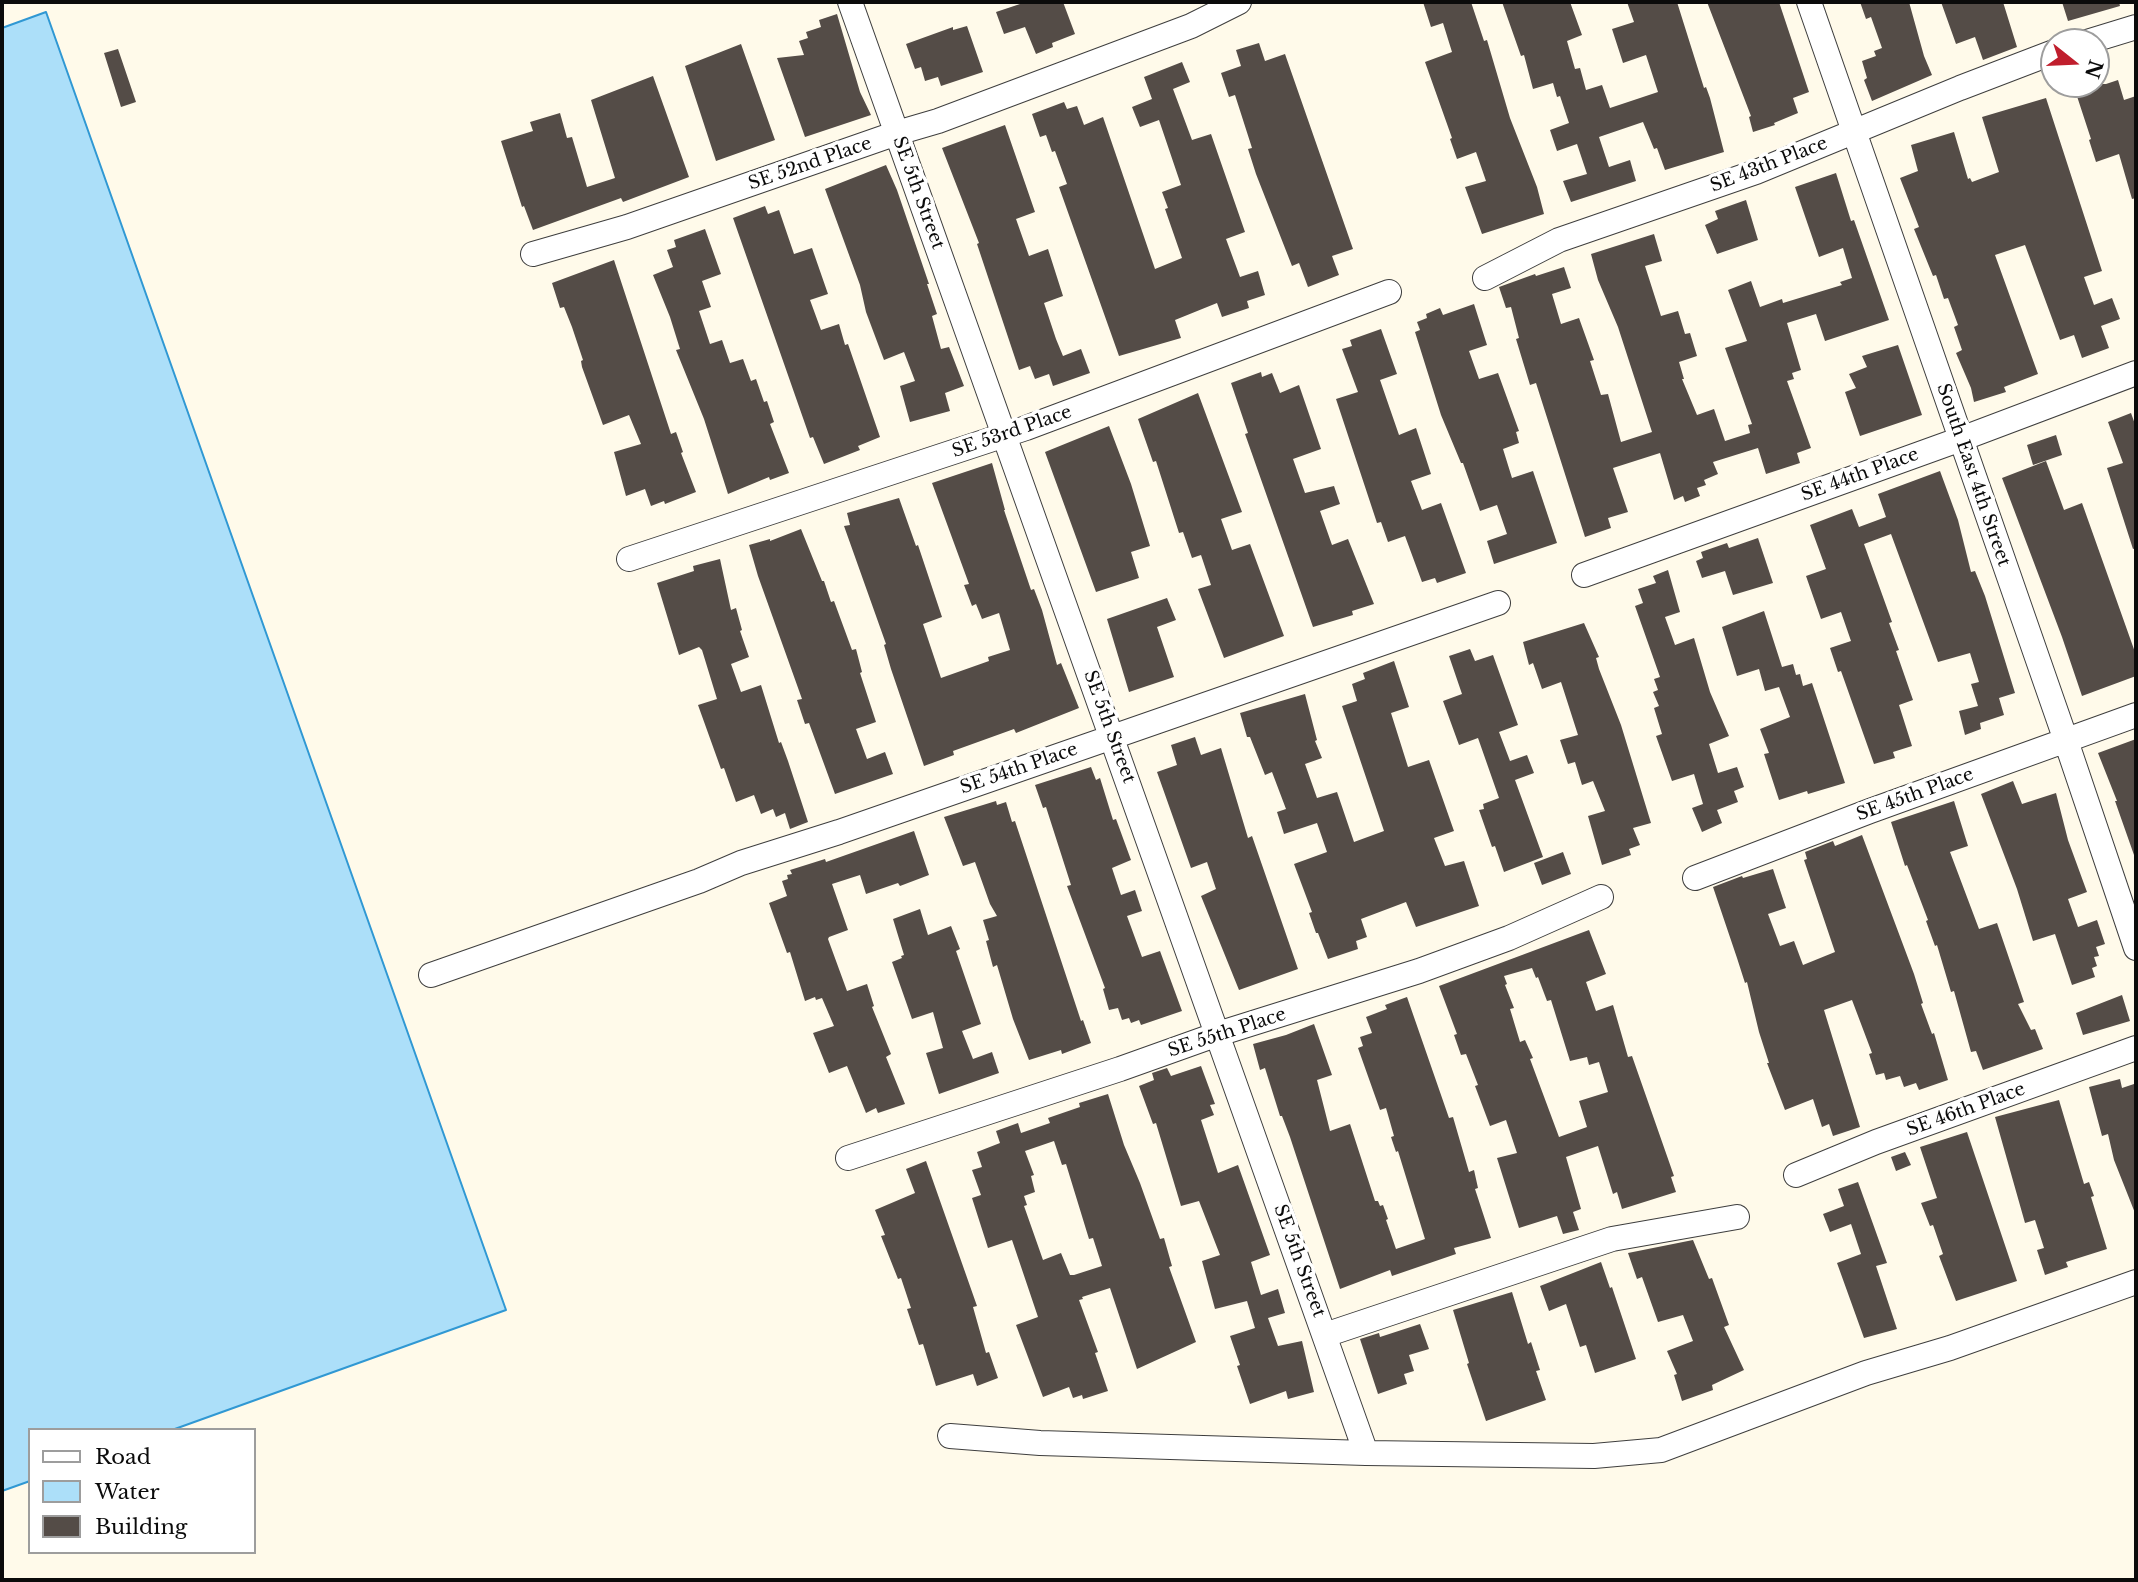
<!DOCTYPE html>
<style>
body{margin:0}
#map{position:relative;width:2138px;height:1582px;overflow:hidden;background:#fffaea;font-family:"Libre Baskerville",serif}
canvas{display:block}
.frame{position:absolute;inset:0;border:4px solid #0b0b0b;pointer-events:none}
.legend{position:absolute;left:28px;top:1428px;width:228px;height:126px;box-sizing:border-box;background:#fff;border:2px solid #9d9d9d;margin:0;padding:9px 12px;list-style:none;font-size:21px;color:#0b0b0b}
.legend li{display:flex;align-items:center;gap:14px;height:35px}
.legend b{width:35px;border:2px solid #9d9d9d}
.north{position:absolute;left:2040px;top:28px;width:70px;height:70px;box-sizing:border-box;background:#fff;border:2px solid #9d9d9d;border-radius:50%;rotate:108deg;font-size:19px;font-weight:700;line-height:28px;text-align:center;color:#0b0b0b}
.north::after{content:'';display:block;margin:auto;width:24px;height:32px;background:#c01e2d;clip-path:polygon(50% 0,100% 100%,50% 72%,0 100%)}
</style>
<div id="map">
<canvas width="2138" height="1582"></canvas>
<div class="frame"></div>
<ul class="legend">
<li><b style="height:9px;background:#fff"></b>Road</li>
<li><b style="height:19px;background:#acdff9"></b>Water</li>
<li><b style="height:19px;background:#544c47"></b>Building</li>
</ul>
<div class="north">N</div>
</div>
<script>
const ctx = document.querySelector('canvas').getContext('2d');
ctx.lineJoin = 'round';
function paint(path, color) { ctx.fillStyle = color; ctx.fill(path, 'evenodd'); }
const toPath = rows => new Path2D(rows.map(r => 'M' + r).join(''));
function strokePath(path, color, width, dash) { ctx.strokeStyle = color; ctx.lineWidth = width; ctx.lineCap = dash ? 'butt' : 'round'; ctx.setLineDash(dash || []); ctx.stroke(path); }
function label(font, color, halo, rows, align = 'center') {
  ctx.font = font + ' "Libre Baskerville",serif'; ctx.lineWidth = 7; ctx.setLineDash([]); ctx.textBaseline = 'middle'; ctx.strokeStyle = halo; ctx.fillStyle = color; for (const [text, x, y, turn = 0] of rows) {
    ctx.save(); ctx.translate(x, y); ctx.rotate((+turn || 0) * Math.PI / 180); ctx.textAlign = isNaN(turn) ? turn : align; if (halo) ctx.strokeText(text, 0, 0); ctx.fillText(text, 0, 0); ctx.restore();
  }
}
const water = toPath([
 [46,12,506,1310,172,1430,30,1430,30,1481,2,1491,2,28,46,12]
]);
const building = toPath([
 [1026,2,1063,2,1075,34,1052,43,1053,47,1036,54,1025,27,1004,34,996,12],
 [1423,2,1471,2,1484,41,1487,40,1510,118,1537,187,1544,214,1482,234,1465,187,1486,181,1476,152,1457,159,1450,139,1452,138,1425,62,1452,52,1443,23,1431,27],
 [1502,2,1570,2,1582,35,1567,41,1575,69,1580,68,1586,90,1602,85,1610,108,1658,92,1646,55,1623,63,1612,29,1634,22,1627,2,1677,2,1704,88,1706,87,1710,98,1724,152,1665,170,1657,148,1654,149,1643,122,1599,137,1609,167,1630,160,1636,181,1571,202,1563,181,1587,174,1577,144,1557,151,1550,130,1569,123,1560,96,1557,97,1553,83,1533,89,1524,55,1521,56],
 [1707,2,1779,2,1809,92,1793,98,1798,113,1774,123,1775,125,1753,132,1749,117,1751,116],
 [1860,2,1909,2,1924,56,1932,75,1872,101,1864,80,1867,78,1862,61,1876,56,1874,51,1882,48,1871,17,1866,19],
 [1941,2,2003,2,2017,47,1983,60,1975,37,1956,44],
 [2062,2,2119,2,2120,6,2068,21],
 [837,14,860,92,871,115,805,137,777,58,804,55,799,41,808,38,806,32,821,27,819,20],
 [967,26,983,72,941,86,938,77,925,81,921,67,915,69,906,44,953,27,953,30],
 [1259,43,1265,61,1285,54,1353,249,1332,256,1339,275,1308,287,1299,263,1292,266,1256,174,1248,149,1252,148,1235,95,1229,97,1221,73,1241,66,1236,50],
 [741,44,775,140,716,161,685,66],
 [118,49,136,102,121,107,104,53],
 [1182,62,1190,82,1173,89,1192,140,1211,134,1245,232,1226,239,1240,277,1258,271,1265,295,1247,301,1249,308,1222,317,1217,303,1175,320,1181,338,1119,356,1059,187,1067,184,1055,151,1052,152,1046,135,1040,137,1032,114,1064,102,1067,109,1077,106,1084,125,1103,117,1155,269,1182,258,1165,209,1168,208,1162,192,1181,185,1159,120,1140,127,1132,107,1152,99,1144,77],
 [653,76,689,177,623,202,621,198,533,230,524,206,522,207,501,141,533,131,530,122,560,113,567,138,572,137,587,187,615,178,591,100],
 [2118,80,2124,100,2136,96,2136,198,2132,199,2119,154,2096,162,2089,140,2091,139,2073,84,2106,84],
 [2046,98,2102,271,2084,277,2094,305,2112,298,2120,319,2101,326,2109,348,2082,358,2074,335,2060,340,2025,245,1995,255,2038,374,2004,387,2006,392,1974,402,1971,388,1956,353,1962,350,1954,327,1958,325,1948,298,1944,299,1936,275,1933,276,1914,229,1919,227,1900,178,1918,171,1911,145,1954,132,1968,179,1970,178,1972,182,1999,172,1982,117],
 [1005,125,1035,212,1016,219,1029,256,1048,249,1063,296,1044,303,1056,339,1063,356,1081,349,1090,373,1053,386,1049,374,1035,379,1030,366,1019,370,977,244,979,243,942,148],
 [886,165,897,190,929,284,927,284,937,314,932,316,941,349,949,347,964,386,945,393,950,411,910,422,900,386,915,381,904,352,884,360,866,312,860,285,825,189],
 [1836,173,1851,221,1854,220,1889,320,1825,341,1816,314,1787,323,1801,370,1792,373,1794,379,1787,381,1811,448,1797,453,1800,463,1766,474,1758,448,1713,462,1718,474,1704,480,1706,485,1697,488,1700,496,1685,502,1683,496,1674,500,1660,453,1613,468,1628,512,1608,518,1611,528,1585,537,1536,383,1530,385,1516,339,1519,338,1511,307,1506,308,1499,287,1535,274,1536,276,1564,267,1571,288,1552,294,1561,324,1579,318,1594,360,1590,361,1601,395,1608,394,1621,442,1652,432,1618,327,1598,280,1591,254,1654,234,1662,261,1645,266,1661,316,1678,311,1685,334,1690,333,1697,356,1679,362,1684,379,1682,379,1697,415,1714,409,1725,441,1750,433,1748,425,1752,424,1725,348,1747,341,1728,290,1751,281,1760,307,1782,299,1783,303,1842,285,1840,282,1852,278,1843,248,1819,257,1795,187],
 [1746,200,1758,240,1717,254,1705,225,1718,219,1715,211],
 [765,206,768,214,779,210,794,254,812,248,828,294,810,300,821,330,839,324,845,345,848,344,880,437,858,446,860,450,824,464,813,437,810,438,733,218],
 [705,229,721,274,702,281,711,307,699,311,710,344,722,340,730,363,743,359,751,381,756,379,764,402,767,401,774,422,770,424,789,473,770,480,769,477,728,494,704,419,676,350,680,349,670,317,653,275,673,267,667,250,676,247,674,240],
 [614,260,671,434,676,432,683,452,681,453,696,492,665,504,664,501,651,506,645,489,626,496,614,452,641,444,629,415,603,425,582,367,581,361,583,360,572,327,564,307,560,308,552,283],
 [1474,304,1487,345,1469,351,1479,379,1498,373,1519,431,1516,432,1519,443,1503,449,1512,478,1533,471,1557,543,1494,564,1487,541,1507,534,1497,505,1480,511,1463,463,1461,463,1441,415,1415,332,1420,330,1417,322,1427,318,1426,314,1440,308,1443,315],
 [1381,329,1397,374,1380,380,1390,409,1399,435,1416,428,1431,474,1411,481,1422,510,1441,503,1466,573,1437,583,1435,578,1422,582,1405,536,1388,542,1381,522,1377,523,1336,399,1358,392,1342,349,1352,346,1350,340],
 [1898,345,1922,415,1860,436,1845,392,1856,388,1849,374,1867,367,1862,356],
 [1261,372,1262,377,1272,373,1280,393,1299,385,1321,449,1293,459,1305,493,1334,486,1340,504,1320,511,1332,545,1348,539,1374,604,1352,611,1353,615,1313,627,1245,434,1248,433,1231,383],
 [1198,393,1242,512,1221,519,1232,550,1250,544,1284,636,1224,658,1198,589,1211,585,1201,555,1192,558,1183,532,1179,533,1156,461,1153,462,1138,419],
 [2131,413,2136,427,2136,548,2133,549,2107,468,2123,463,2108,422],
 [1109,426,1131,484,1150,546,1131,552,1139,578,1096,592,1045,452],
 [2056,435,2062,455,2033,465,2027,445],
 [2046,461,2064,510,2082,503,2136,655,2136,676,2082,696,2062,637,2002,478],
 [992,463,1005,510,1004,510,1031,590,1034,589,1042,610,1057,665,1061,663,1079,708,1016,733,1014,729,953,751,954,755,924,766,891,669,884,645,886,644,844,526,850,525,847,513,899,498,916,546,918,545,942,617,923,624,941,678,989,661,988,657,1010,650,999,613,982,619,976,604,972,606,964,585,969,584,932,483],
 [1940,471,1958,520,1971,572,1975,571,1985,596,2015,693,1999,698,2004,715,1980,723,1981,729,1965,735,1959,711,1978,706,1971,684,1979,682,1970,653,1938,662,1891,534,1864,544,1892,622,1889,623,1899,650,1896,651,1913,700,1899,705,1912,746,1893,752,1895,758,1874,764,1841,671,1838,672,1830,648,1851,641,1841,612,1821,619,1806,576,1826,569,1810,525,1852,509,1859,527,1886,517,1878,494],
 [801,529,822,581,824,581,831,602,834,601,852,650,856,649,862,672,860,673,876,722,856,729,867,759,885,752,893,774,835,794,809,723,805,724,797,700,802,699,758,576,749,545,770,539,770,541],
 [1758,538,1773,583,1733,595,1725,571,1702,578,1696,561,1703,558,1701,552,1727,543,1729,548],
 [720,559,731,610,736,608,742,630,740,631,749,657,731,664,741,692,761,685,779,743,781,742,788,761,808,822,790,829,785,813,776,817,773,809,761,814,754,795,736,802,724,768,721,769,698,705,717,699,702,650,699,647,679,655,657,583,694,571,693,566],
 [1668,570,1680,612,1665,617,1675,645,1694,638,1710,692,1729,736,1709,744,1718,773,1737,767,1744,787,1734,791,1738,802,1717,810,1722,823,1702,832,1692,808,1703,804,1694,774,1672,781,1656,736,1662,734,1654,708,1659,706,1653,692,1658,690,1654,679,1660,677,1635,606,1643,603,1638,589,1656,583,1653,576],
 [1167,598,1176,620,1157,627,1174,677,1129,692,1107,619],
 [1764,611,1782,667,1793,664,1796,675,1800,674,1803,686,1812,683,1845,783,1808,794,1807,791,1779,800,1764,754,1769,753,1760,729,1790,717,1779,687,1765,691,1759,669,1737,676,1722,627],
 [1584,623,1599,657,1596,658,1599,669,1621,725,1651,823,1633,828,1640,845,1629,849,1631,855,1602,865,1588,816,1605,811,1593,781,1582,785,1575,762,1568,764,1560,740,1578,735,1561,682,1542,689,1533,663,1529,665,1523,642],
 [1470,649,1475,661,1493,655,1518,725,1499,732,1510,761,1527,755,1534,773,1515,780,1543,857,1504,872,1495,846,1492,847,1479,810,1484,809,1483,804,1499,798,1478,738,1459,745,1443,701,1462,694,1449,656],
 [1394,661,1409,707,1391,713,1408,767,1429,760,1454,831,1434,838,1445,866,1464,861,1479,906,1416,927,1406,902,1361,919,1367,937,1356,941,1358,949,1328,959,1318,933,1316,933,1309,913,1312,912,1294,864,1327,852,1317,823,1284,834,1277,812,1286,809,1272,772,1265,775,1250,737,1247,737,1240,713,1305,694,1317,740,1315,741,1322,758,1305,764,1317,798,1337,792,1354,842,1384,831,1342,706,1357,701,1352,684,1365,679,1363,673],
 [1195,737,1201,755,1221,748,1248,838,1252,836,1298,969,1239,990,1201,896,1216,889,1207,862,1191,868,1157,772,1177,765,1171,745],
 [2136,739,2136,855,2134,855,2115,801,2117,801,2098,753],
 [1091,767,1096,780,1100,778,1113,820,1116,819,1131,860,1112,868,1121,895,1135,890,1142,911,1127,916,1142,957,1160,951,1182,1011,1141,1025,1139,1020,1131,1023,1129,1018,1122,1020,1118,1008,1109,1010,1103,989,1105,988,1067,886,1071,885,1046,807,1043,808,1035,785],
 [2013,781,2022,804,2056,793,2068,840,2087,892,2068,899,2078,927,2097,920,2105,944,2096,947,2099,956,2094,957,2097,966,2092,968,2095,977,2072,985,2055,934,2033,941,2017,889,1981,794],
 [996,801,997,805,1006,802,1012,822,1015,821,1081,1021,1083,1020,1091,1043,1062,1054,1061,1050,1029,1060,1013,1019,997,965,993,967,986,941,989,940,983,920,997,916,990,904,975,862,963,866,944,817],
 [1954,801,1968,846,1950,852,1979,929,1997,923,2024,1002,2018,1004,2031,1030,2035,1029,2043,1049,1983,1070,1976,1051,1971,1052,1954,991,1951,992,1937,945,1935,946,1926,921,1928,920,1907,865,1905,866,1891,822],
 [914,831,929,875,900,886,898,883,866,894,860,875,832,884,848,930,829,937,828,939,847,991,867,984,874,1006,872,1007,891,1054,886,1057,905,1104,878,1113,876,1108,866,1113,847,1066,829,1073,813,1033,834,1026,822,998,816,1000,815,997,805,1001,790,952,787,953,769,903,787,896,782,881,788,879,787,875,792,874,790,870,825,859,826,862],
 [1862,835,1914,974,1923,1003,1921,1004,1932,1034,1934,1033,1948,1080,1919,1090,1916,1083,1904,1087,1900,1076,1886,1080,1884,1073,1876,1075,1869,1054,1872,1053,1852,1000,1824,1010,1860,1127,1833,1136,1829,1124,1822,1127,1813,1099,1785,1110,1767,1063,1769,1063,1759,1032,1747,982,1745,983,1737,958,1713,887,1742,876,1743,878,1773,869,1786,908,1768,914,1780,946,1794,941,1803,965,1835,952,1804,860,1807,859,1805,852,1833,841,1835,846],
 [1563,852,1571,874,1542,885,1534,863],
 [920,909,928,935,951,926,960,949,956,951,981,1024,962,1031,973,1059,992,1052,999,1073,939,1094,926,1053,943,1048,933,1012,912,1019,892,962,902,958,901,956,904,955,893,919],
 [1589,930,1606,974,1586,982,1596,1011,1613,1005,1628,1057,1632,1056,1674,1176,1671,1177,1676,1192,1622,1209,1617,1192,1613,1194,1598,1146,1566,1157,1581,1209,1573,1212,1579,1230,1563,1234,1557,1216,1519,1228,1497,1158,1517,1153,1506,1120,1490,1126,1475,1086,1478,1085,1466,1054,1461,1055,1454,1035,1457,1034,1439,986],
 [1532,968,1536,978,1538,977,1547,1001,1551,1000,1570,1061,1587,1057,1589,1065,1599,1062,1608,1092,1579,1101,1587,1127,1559,1137,1530,1059,1533,1058,1525,1040,1520,1042,1510,1009,1514,1008,1505,985,1507,984,1504,976],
 [2122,995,2130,1021,2083,1035,2076,1013],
 [1407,997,1449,1118,1453,1117,1469,1172,1474,1170,1478,1188,1475,1189,1491,1238,1454,1248,1456,1254,1392,1276,1390,1270,1340,1289,1290,1137,1282,1116,1280,1116,1265,1068,1260,1070,1253,1044,1286,1035,1314,1024,1332,1075,1317,1080,1330,1131,1350,1124,1375,1201,1378,1201,1380,1206,1383,1205,1388,1219,1386,1220,1396,1249,1425,1239,1398,1151,1396,1152,1391,1137,1394,1136,1386,1108,1380,1110,1358,1048,1363,1046,1360,1037,1372,1033,1366,1017,1387,1009,1385,1005],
 [1201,1066,1215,1104,1210,1105,1214,1115,1201,1120,1218,1173,1238,1165,1270,1255,1251,1262,1261,1295,1278,1289,1285,1313,1268,1318,1278,1346,1302,1341,1314,1392,1288,1399,1286,1391,1250,1404,1237,1366,1240,1365,1230,1336,1255,1328,1247,1301,1215,1309,1202,1261,1220,1255,1199,1201,1181,1206,1156,1123,1153,1124,1139,1086,1154,1080,1152,1073,1167,1068,1171,1076],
 [2120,1079,2122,1088,2134,1084,2136,1093,2135,1213,2114,1160,2108,1134,2102,1136,2089,1087],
 [1108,1094,1124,1145,1140,1183,1160,1239,1164,1238,1172,1266,1169,1267,1196,1342,1137,1369,1110,1288,1082,1297,1083,1299,1079,1300,1098,1352,1095,1353,1108,1391,1083,1399,1082,1395,1073,1398,1069,1387,1043,1397,1016,1325,1038,1317,1012,1240,988,1248,972,1198,981,1195,972,1170,982,1167,977,1152,1000,1143,996,1131,1018,1123,1021,1133,1050,1123,1048,1118,1080,1107,1079,1103],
 [1054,1141,1062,1165,1066,1164,1089,1239,1093,1238,1102,1266,1074,1275,1070,1275,1061,1253,1043,1260,1024,1206,1027,1205,1024,1196,1035,1192,1031,1176,1034,1175,1025,1151],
 [2059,1100,2084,1184,2089,1182,2094,1196,2091,1197,2107,1249,2066,1262,2068,1267,2045,1275,2037,1250,2044,1248,2035,1220,2025,1223,1995,1117],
 [1967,1132,2017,1281,1956,1301,1939,1256,1943,1254,1933,1225,1930,1226,1921,1203,1937,1198,1920,1147],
 [1905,1152,1911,1165,1896,1171,1891,1157],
 [926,1161,977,1306,973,1307,986,1353,989,1352,998,1378,977,1386,973,1374,936,1386,923,1344,919,1345,907,1309,911,1308,901,1278,898,1279,881,1236,885,1235,875,1210,915,1193,906,1169],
 [1858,1182,1887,1263,1876,1266,1897,1329,1864,1338,1837,1263,1861,1254,1851,1224,1830,1232,1823,1214,1844,1206,1838,1189],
 [1693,1240,1709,1279,1712,1278,1729,1325,1724,1327,1744,1370,1712,1385,1713,1390,1682,1401,1674,1375,1677,1374,1667,1351,1693,1341,1683,1315,1658,1322,1642,1277,1637,1279,1628,1253],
 [1601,1262,1610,1288,1612,1287,1636,1359,1595,1373,1586,1345,1580,1347,1566,1304,1549,1311,1540,1286],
 [1512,1292,1528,1344,1531,1342,1540,1370,1536,1371,1546,1400,1486,1421,1467,1364,1469,1363,1453,1310],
 [1420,1324,1429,1349,1409,1355,1414,1371,1404,1374,1407,1384,1378,1394,1360,1339,1379,1333,1380,1337]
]);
const minor = toPath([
 [850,2,1366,1453],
 [1809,2,2062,729,2136,948],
 [2087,42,2136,27],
 [533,254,627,227,897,133,938,121,1191,26,1239,2],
 [1485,278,1559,240,1756,172,1960,88,2054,52],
 [629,559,1026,428,1389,292],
 [1584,575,1961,439,2136,373],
 [1695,878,1870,811,2136,715],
 [431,975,699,881,741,863,839,832,1498,603],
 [848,1158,1120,1069,1218,1034,1419,971,1509,938,1601,897],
 [1796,1175,1876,1142,2136,1048],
 [1325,1335,1612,1239,1737,1217],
 [950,1436,1040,1443,1366,1453,1594,1456,1661,1450,1866,1373,1950,1348,2136,1282]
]);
const streetNames = [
 ["SE 52nd Place",810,164,-19],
 ["SE 43th Place",1769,165,-21],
 ["SE 5th Street",918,193,70],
 ["SE 53rd Place",1012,432,-19],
 ["SE 44th Place",1860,475,-20],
 ["South East 4th Street",1973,475,71],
 ["SE 5th Street",1109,727,70],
 ["SE 54th Place",1019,769,-19],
 ["SE 45th Place",1915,795,-20],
 ["SE 55th Place",1227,1033,-18],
 ["SE 46th Place",1966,1110,-20],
 ["SE 5th Street",1299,1261,70]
];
paint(water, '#acdff9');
strokePath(water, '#3098d3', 2);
paint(building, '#544c47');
strokePath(minor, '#3e3e3e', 26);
strokePath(minor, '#fff', 24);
label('18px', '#0b0b0b', '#fff', streetNames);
</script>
